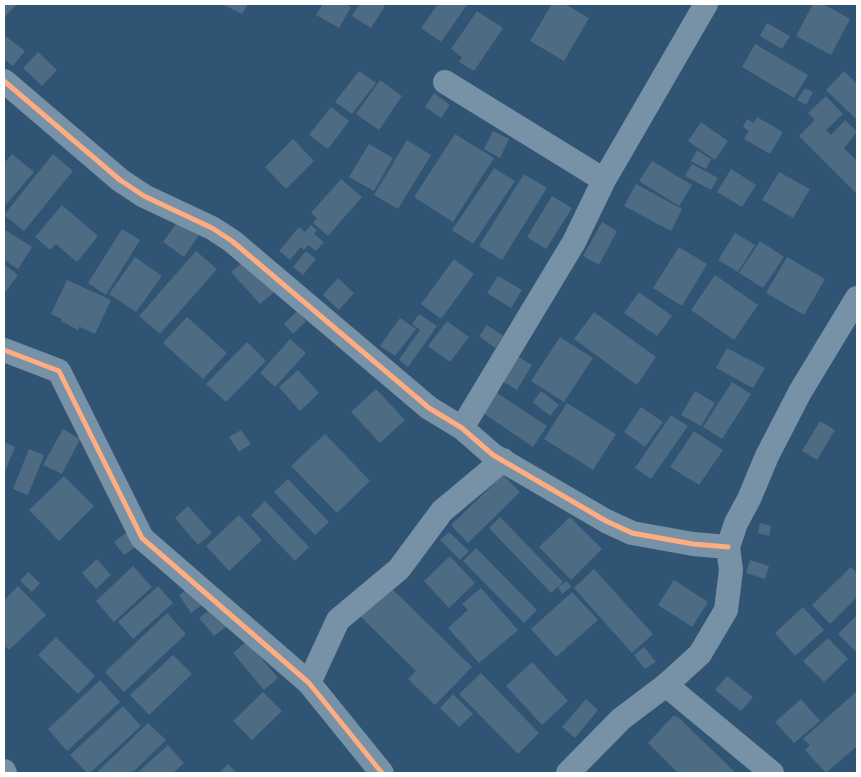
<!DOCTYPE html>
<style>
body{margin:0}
#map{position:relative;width:861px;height:777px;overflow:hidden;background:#305473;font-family:"Work Sans",sans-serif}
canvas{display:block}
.frame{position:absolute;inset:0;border:5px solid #fff;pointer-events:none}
</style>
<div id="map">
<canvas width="861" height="777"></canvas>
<div class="frame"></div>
</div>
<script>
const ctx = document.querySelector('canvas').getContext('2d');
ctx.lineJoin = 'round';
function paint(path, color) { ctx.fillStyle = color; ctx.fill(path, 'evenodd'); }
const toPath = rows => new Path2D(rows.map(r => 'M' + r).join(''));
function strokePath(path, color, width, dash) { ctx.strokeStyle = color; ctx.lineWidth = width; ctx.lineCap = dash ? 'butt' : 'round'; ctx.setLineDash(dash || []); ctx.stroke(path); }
const building = toPath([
 [4,4,17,4,4,18],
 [222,4,248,4,242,14],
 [323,4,345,4,351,7,339,28,316,15],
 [359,4,381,4,385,6,371,28,352,16],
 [438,4,467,5,441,42,421,28],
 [552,4,565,4,589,18,564,61,530,41],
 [813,4,823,4,850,19,831,55,796,36],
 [477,11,503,28,474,71,459,62,462,57,451,49],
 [767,23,790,36,782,49,760,36],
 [4,35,25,51,13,66,4,59],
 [755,44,808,75,794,98,742,67],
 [38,52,57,70,42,86,23,68],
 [359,71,376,83,352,114,335,102],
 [844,71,857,84,857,120,826,90],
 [380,80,402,96,379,130,356,114],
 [805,88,813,92,806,105,797,100],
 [434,93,450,105,441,118,425,107],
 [826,96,843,114,826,130,831,135,845,120,857,132,844,148,857,161,857,194,799,136,815,120,808,113],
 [331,107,349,121,328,149,309,135],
 [757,117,783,132,770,154,744,139,749,131,743,127,747,119,754,123],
 [701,122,728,141,715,160,688,141],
 [493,131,509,139,500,158,484,149],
 [455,134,494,158,453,222,414,197],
 [293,139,314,161,286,189,265,167],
 [407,140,431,155,398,209,374,195],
 [369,144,393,158,374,191,349,177],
 [697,150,711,159,706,169,691,161],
 [12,154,34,172,4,207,4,163],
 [53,154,73,171,24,231,4,215],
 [652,161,692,185,679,206,639,181],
 [692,164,718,178,711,190,685,176],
 [494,168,515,181,473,244,452,230],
 [731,169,756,185,742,207,717,192],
 [779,172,810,189,793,218,762,200],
 [524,174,547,188,502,260,479,246],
 [341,179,362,197,328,236,313,223,317,218,311,213],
 [636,184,682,209,671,231,624,206],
 [552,196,572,208,546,249,527,237],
 [62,205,98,236,77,262,56,244,50,250,35,237],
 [178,221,199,235,184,257,163,242],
 [602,222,617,231,599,265,583,256],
 [311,225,317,230,314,234,324,242,316,251,308,245,304,250,301,247,290,260,279,251,299,227,305,232],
 [4,229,32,247,18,269,4,260],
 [122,229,140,240,106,295,88,283],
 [735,233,755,245,738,272,718,260],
 [760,241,784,257,763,288,739,273],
 [679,247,707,264,682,306,653,288],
 [196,251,217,269,160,334,139,316],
 [306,251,316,259,303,275,293,267],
 [135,257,162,276,136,312,109,294],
 [787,257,825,279,804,315,766,293],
 [248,258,277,290,260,304,231,272],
 [454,259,474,274,441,319,421,304],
 [4,264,18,275,4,294],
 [715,275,758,305,734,340,691,310],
 [498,276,522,290,511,308,487,293],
 [338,278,354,293,339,310,323,295],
 [67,280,111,300,95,334,80,327,78,330,61,321,62,319,51,314],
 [639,292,672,316,657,336,624,313],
 [297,311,306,321,293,334,284,324],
 [594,312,656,357,637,385,574,339],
 [419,314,437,326,408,367,399,360,420,330,412,324],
 [187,317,227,353,203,379,163,343],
 [400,318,416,329,395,356,380,346],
 [447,321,469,337,450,362,428,346],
 [487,325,503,336,495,348,479,336],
 [560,337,593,358,564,402,531,381],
 [290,339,306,353,275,387,260,373],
 [247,342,266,361,226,402,206,384],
 [727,348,765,368,753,388,716,368],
 [517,356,532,365,517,390,502,381],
 [298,370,319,393,300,411,279,387],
 [732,382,751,394,722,439,703,427],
 [376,389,405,420,380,443,351,412],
 [541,391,559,405,550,416,533,402],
 [695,391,715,403,701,426,681,415],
 [497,393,547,426,533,447,483,413],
 [567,403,616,434,593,470,544,439],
 [641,407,663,422,645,447,624,432],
 [671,415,688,426,651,479,635,468],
 [820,421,835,430,817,460,802,451],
 [63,429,80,439,62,474,43,465],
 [241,430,251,444,239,452,229,437],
 [694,431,723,450,699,485,670,467],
 [325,434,370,481,337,513,291,466],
 [4,442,15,447,4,474],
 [29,449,44,455,28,495,13,489],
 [503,475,520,492,468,543,451,525],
 [64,476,94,506,59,541,29,510],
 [288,479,329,522,315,535,274,492],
 [265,501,309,547,295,561,251,515],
 [188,506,212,533,198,545,175,518],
 [239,515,262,540,229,571,206,546],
 [500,517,563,582,551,593,489,528],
 [570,517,602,549,571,580,539,547],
 [760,523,771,526,769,536,758,533],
 [127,532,137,546,124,555,114,542],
 [449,532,469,551,460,560,440,540],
 [476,548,537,610,524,623,463,561],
 [450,556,475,583,449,608,424,581],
 [97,559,111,575,96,589,82,573],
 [750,560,769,566,765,579,746,573],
 [133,566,152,587,114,622,96,601],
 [851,567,857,573,857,597,830,624,812,605],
 [594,569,653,634,632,653,574,588],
 [28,572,40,583,32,592,20,581],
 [674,580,708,602,692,627,658,605],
 [567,581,571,587,562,594,558,587],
 [386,583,472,667,435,705,408,679,416,671,357,613],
 [193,585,205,603,191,613,179,595],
 [18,586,46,615,9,650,4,645,4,600],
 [158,586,173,603,133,639,118,622],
 [481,588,518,630,479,663,448,628,468,610,462,604],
 [572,592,598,620,556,657,531,629],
 [803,607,824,630,795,656,775,633],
 [212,608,227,626,214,636,199,618],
 [167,613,186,634,124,692,105,672],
 [857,615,857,653,838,634],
 [56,637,95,676,78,694,38,655],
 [828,638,848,659,824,682,803,661],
 [247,641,278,678,264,690,233,653],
 [644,647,656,662,645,669,634,655],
 [173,655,192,674,149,715,130,695],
 [532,662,568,701,542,725,506,686],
 [481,673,539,733,518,754,459,694],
 [727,676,753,697,741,711,715,690],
 [100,680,120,702,67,751,48,729],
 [857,691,857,746,826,773,805,750,810,745,803,739],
 [263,692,282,711,252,740,233,721],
 [453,694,473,714,459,727,440,708],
 [586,699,598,710,575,738,562,727],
 [801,699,820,721,794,743,775,722],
 [123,706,141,726,90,773,87,773,70,755],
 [674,715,675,717,677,716,736,773,678,773,648,743],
 [148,723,166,740,132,773,99,773,97,772],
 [168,745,184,763,173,773,137,773],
 [228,764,237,773,219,773]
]);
const minor = toPath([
 [4,81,120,180,144,196,212,228,232,241,429,408,462,428,493,455,606,521,632,533,693,544,728,547],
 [445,82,604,180],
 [4,350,59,371,142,538,309,683,382,773],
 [462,428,574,242,604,180,706,4],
 [309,683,338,620,399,569,442,511,503,460],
 [666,685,772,773],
 [4,771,5,773],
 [568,773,621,719,666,685,700,654,726,610,731,570,728,547,736,523,749,499,767,456,800,392,857,298]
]);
const cycleway = toPath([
 [4,81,120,180,144,196,212,228,232,241,429,408,462,428,493,455,606,521,632,533,693,544,728,547],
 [4,350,59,371,142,538,309,683,382,773]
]);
paint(building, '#4d6b83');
strokePath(minor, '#7791a6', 24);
strokePath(cycleway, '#ffac80', 5);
</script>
